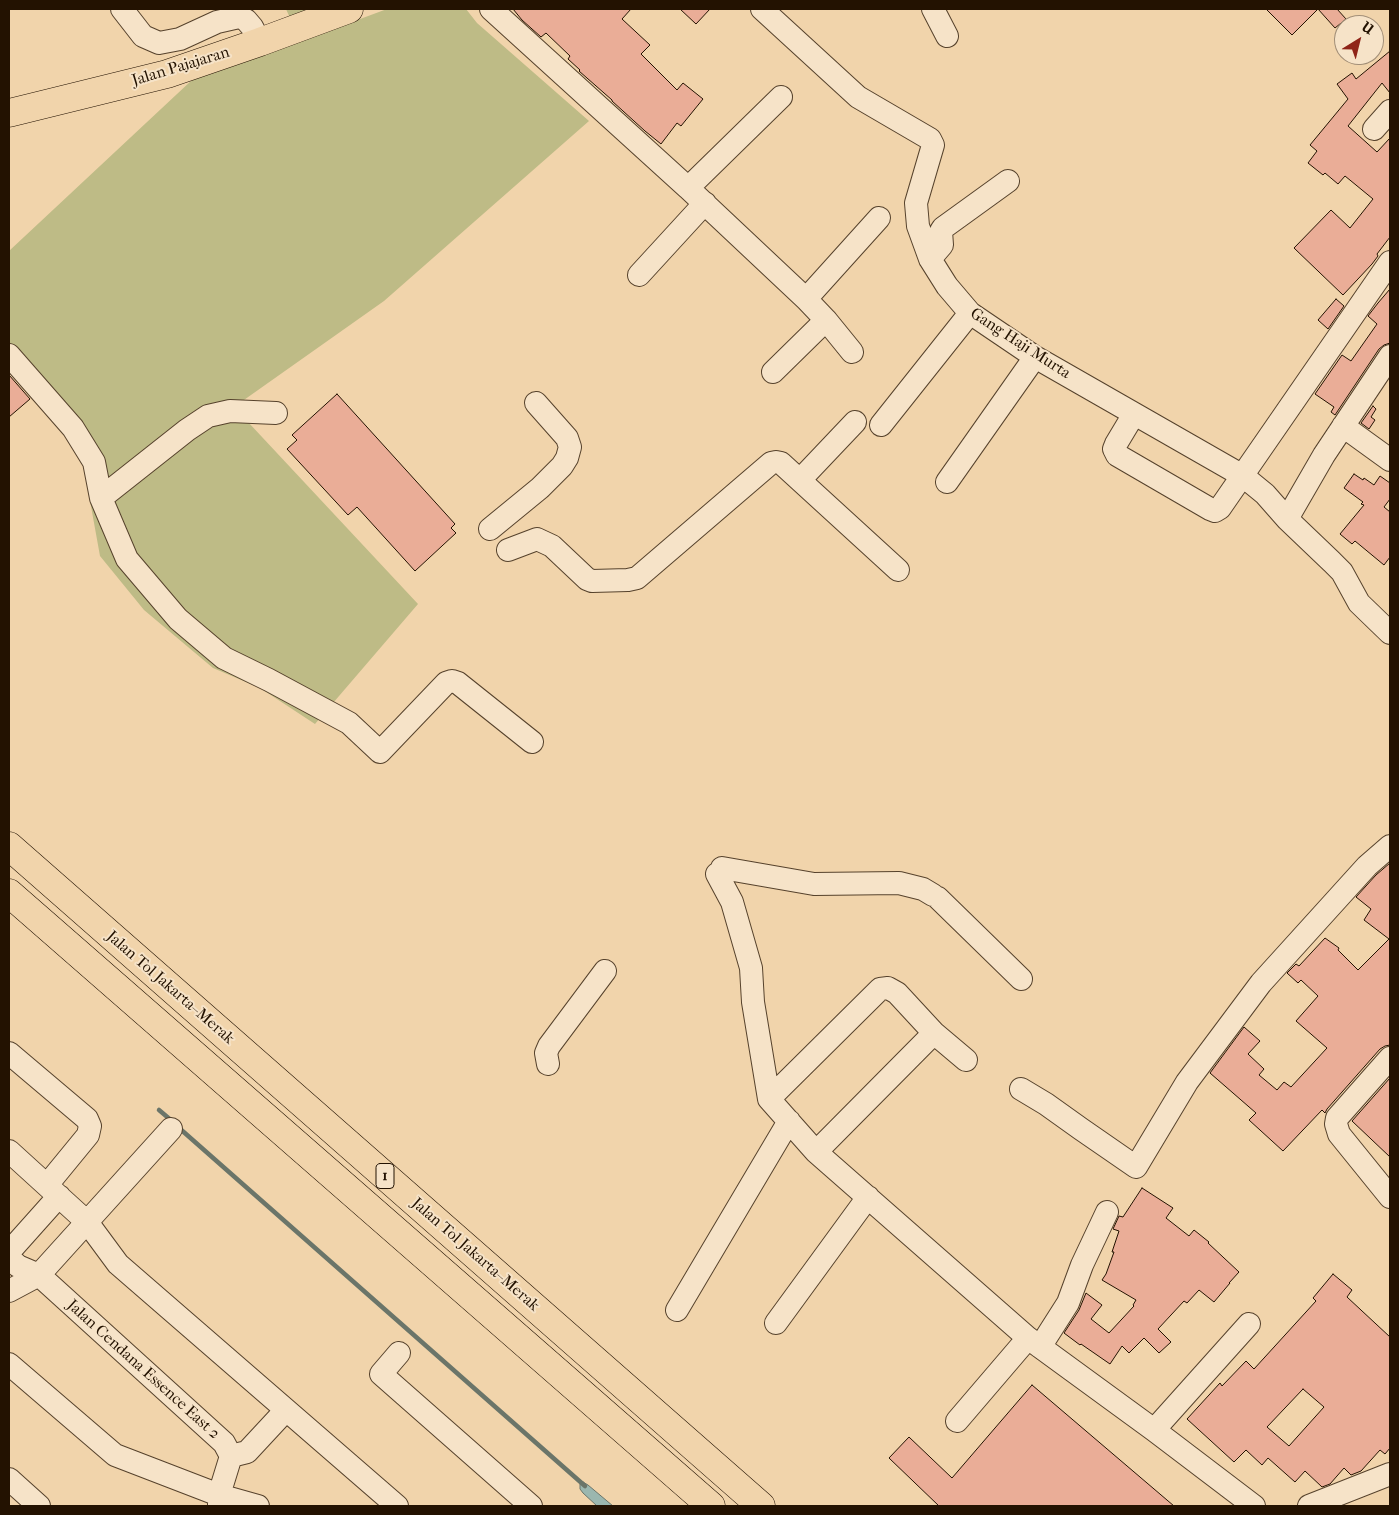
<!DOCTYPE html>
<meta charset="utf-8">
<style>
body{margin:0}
#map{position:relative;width:1399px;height:1515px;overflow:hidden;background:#f1d4ab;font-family:"IM FELL French Canon",serif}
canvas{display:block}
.frame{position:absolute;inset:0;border:10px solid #231201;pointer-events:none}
.north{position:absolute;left:1334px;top:15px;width:50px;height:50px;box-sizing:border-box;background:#f6e3c8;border:1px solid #a28f78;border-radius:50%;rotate:36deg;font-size:14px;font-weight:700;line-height:20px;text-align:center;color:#231201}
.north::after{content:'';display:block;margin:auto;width:18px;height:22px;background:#8f2418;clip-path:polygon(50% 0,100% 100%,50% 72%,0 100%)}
</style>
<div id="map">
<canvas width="1399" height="1515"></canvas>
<div class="frame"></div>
<div class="north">U</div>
</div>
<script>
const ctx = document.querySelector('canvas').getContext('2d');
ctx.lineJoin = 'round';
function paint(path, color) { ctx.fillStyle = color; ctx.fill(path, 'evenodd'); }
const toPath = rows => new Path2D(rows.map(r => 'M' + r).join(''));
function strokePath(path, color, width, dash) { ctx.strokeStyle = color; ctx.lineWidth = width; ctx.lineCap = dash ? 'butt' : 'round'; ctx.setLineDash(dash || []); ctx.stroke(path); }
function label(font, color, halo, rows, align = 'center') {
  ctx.font = font + ' "IM FELL French Canon",serif'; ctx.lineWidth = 4; ctx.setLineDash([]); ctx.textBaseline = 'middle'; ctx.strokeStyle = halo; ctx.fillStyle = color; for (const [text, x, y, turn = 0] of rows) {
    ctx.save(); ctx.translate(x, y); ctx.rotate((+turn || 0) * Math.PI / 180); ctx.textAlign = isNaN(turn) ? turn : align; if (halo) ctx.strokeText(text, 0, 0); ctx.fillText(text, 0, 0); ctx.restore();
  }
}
const green = toPath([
 [286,9,345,9,352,22,387,9,466,9,477,23,589,121,384,301,234,407,418,604,315,724,260,688,213,668,144,610,100,556,81,451,9,360,9,251,192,80,298,36]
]);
const water = toPath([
 [583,1482,588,1485,613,1506,597,1506,583,1493,580,1489,580,1484,583,1482]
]);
const stream = toPath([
 [159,1110,172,1121],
 [178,1127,585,1486]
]);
const building = toPath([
 [513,9,631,9,622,19,650,45,641,54,677,90,683,83,703,99,681,126,677,123,661,144,645,131,612,101,612,100,579,71,580,70,568,59,570,56,546,33,541,37,522,20,513,9],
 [680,9,710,9,696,24,680,9],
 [1266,9,1337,9,1346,19,1335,28,1318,9,1292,35,1266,9],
 [1390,51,1390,93,1382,83,1348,126,1377,152,1390,138,1390,237,1377,254,1378,256,1372,264,1343,295,1294,248,1331,210,1350,228,1373,199,1345,176,1338,184,1325,173,1323,175,1308,163,1317,151,1310,145,1348,99,1337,84,1352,73,1356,79,1390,51],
 [1390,289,1390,343,1384,345,1379,349,1335,415,1331,412,1334,407,1315,394,1342,355,1351,361,1377,324,1368,316,1378,303,1390,289],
 [1336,299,1344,306,1328,329,1318,320,1336,299],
 [9,375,30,399,9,417,9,375],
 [337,394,455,524,451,528,456,533,415,571,357,507,348,515,287,449,297,440,292,435,337,394],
 [1373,406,1376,409,1371,417,1375,420,1369,429,1361,423,1373,406],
 [1354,474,1363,480,1364,478,1374,485,1380,476,1390,483,1390,499,1384,507,1390,512,1390,557,1384,565,1355,541,1352,544,1340,534,1364,505,1361,504,1363,502,1344,488,1354,474],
 [1390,863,1390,1045,1385,1046,1380,1049,1327,1109,1325,1113,1322,1110,1283,1151,1249,1120,1256,1113,1210,1073,1244,1027,1260,1041,1248,1054,1264,1069,1259,1075,1277,1090,1284,1082,1291,1087,1327,1048,1296,1021,1318,996,1301,980,1298,983,1287,973,1296,964,1299,966,1325,938,1339,948,1338,950,1358,970,1389,939,1364,920,1371,909,1356,897,1376,875,1390,863],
 [1390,1078,1390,1157,1352,1121,1390,1078],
 [1142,1188,1173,1208,1166,1218,1189,1236,1194,1230,1209,1242,1208,1243,1239,1272,1229,1283,1230,1283,1214,1302,1199,1290,1187,1303,1184,1301,1158,1329,1171,1342,1159,1353,1144,1338,1129,1353,1122,1346,1110,1364,1081,1344,1080,1345,1064,1333,1079,1310,1086,1293,1102,1305,1091,1319,1109,1333,1134,1306,1133,1305,1136,1300,1102,1280,1106,1274,1114,1252,1112,1252,1119,1231,1113,1229,1119,1216,1123,1217,1142,1188],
 [1333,1274,1352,1290,1347,1297,1390,1337,1390,1448,1385,1454,1380,1450,1361,1471,1351,1475,1344,1468,1330,1484,1322,1487,1305,1471,1295,1482,1268,1458,1262,1465,1246,1450,1234,1462,1187,1419,1220,1383,1222,1386,1246,1361,1254,1369,1316,1301,1313,1298,1333,1274],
 [1303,1389,1324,1407,1289,1446,1267,1427,1303,1389],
 [1032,1385,1174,1506,939,1506,889,1458,909,1437,952,1478,1032,1385]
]);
const minor = toPath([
 [122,9,143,36,159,43,180,39,217,22,239,17,246,20,252,27,260,42],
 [491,9,688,188,781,97],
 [762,9,858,97,930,139,933,145,916,203,918,226,930,259,947,286,970,313,1035,357,1243,476,1265,494,1287,519,1332,562,1342,572,1359,603,1390,633],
 [933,9,947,36],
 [1374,129,1390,111],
 [688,188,806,299,826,320,852,352],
 [930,259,942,245,941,231,943,228,1008,181],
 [639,275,705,203],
 [806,299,879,218],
 [9,355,73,428,94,462,101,498,127,559,178,619,224,658,269,680,349,723,380,752,446,683,452,681,458,683,532,742],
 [773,372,826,320],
 [1134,414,1116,444,1114,449,1117,455,1210,509,1215,511,1220,508,1390,262],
 [881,425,970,313],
 [1343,426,1390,460],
 [800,480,855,422],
 [947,482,1035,357],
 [101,498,187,430,208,416,230,411,276,413],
 [1287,519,1324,455,1390,356],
 [490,529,540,488,562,466,567,458,570,447,567,438,536,403],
 [508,550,537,539,552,546,587,579,592,581,628,580,637,578,771,463,776,462,781,463,898,570],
 [722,868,814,884,899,883,923,889,933,895],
 [717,874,732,902,751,968,753,1002,769,1099,816,1152,1028,1338,1154,1430,1254,1506],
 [938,898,1021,979],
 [9,1053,87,1119,90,1126,88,1135,47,1185],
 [1390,1058,1337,1118,1336,1124,1339,1134,1390,1197],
 [548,1064,546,1053,549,1046,605,971],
 [1021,1089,1046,1104,1081,1129,1136,1167,1187,1082,1261,983,1367,866,1390,846],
 [769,1099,880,989,888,988,897,993,934,1033,966,1060],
 [9,1151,87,1222,118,1264,397,1506],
 [816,1152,934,1033],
 [9,1252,59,1196],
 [9,1258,18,1266,39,1275,224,1443,231,1456,219,1495,219,1506],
 [9,1291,39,1275,171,1129],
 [677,1310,789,1121],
 [776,1323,868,1197],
 [1040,1347,1068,1303,1082,1265,1107,1212],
 [399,1353,381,1374,531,1506],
 [9,1364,115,1455,219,1495,258,1506],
 [957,1421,1028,1338],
 [1154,1430,1249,1324],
 [231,1456,247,1452,286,1410],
 [9,1479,39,1506],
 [1309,1506,1390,1474]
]);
const major = toPath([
 [9,113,167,74,260,42,349,9]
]);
const highway = toPath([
 [9,846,761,1506],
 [9,893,711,1506]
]);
const shields = [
 [385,1176,18]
];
const shieldNames = [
 ["1",385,1176]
];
const streetNames = [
 ["Jalan Pajajaran",181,67,-17],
 ["Gang Haji Murta",1020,344,33],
 ["Jalan Tol Jakarta–Merak",170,988,41],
 ["Jalan Tol Jakarta–Merak",475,1255,41],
 ["Jalan Cendana Essence East 2",143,1370,42]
];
paint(green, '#bebb86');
paint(water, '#9bb7af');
strokePath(water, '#6b7569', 1);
strokePath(stream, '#6b7569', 4.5);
paint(building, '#eaad97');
strokePath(building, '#231201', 1);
strokePath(minor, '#56422c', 24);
strokePath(major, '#231201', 29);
strokePath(highway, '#231201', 29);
strokePath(minor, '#f6e3c8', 22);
strokePath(major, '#f1d4ab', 28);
strokePath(highway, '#f1d4ab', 28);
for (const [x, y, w] of shields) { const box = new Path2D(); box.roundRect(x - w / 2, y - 12.5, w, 25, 4); ctx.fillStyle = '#f6e3c8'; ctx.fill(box); strokePath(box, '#231201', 1); }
label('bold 15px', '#231201', null, shieldNames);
label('16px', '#231201', '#f6e3c8', streetNames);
</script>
